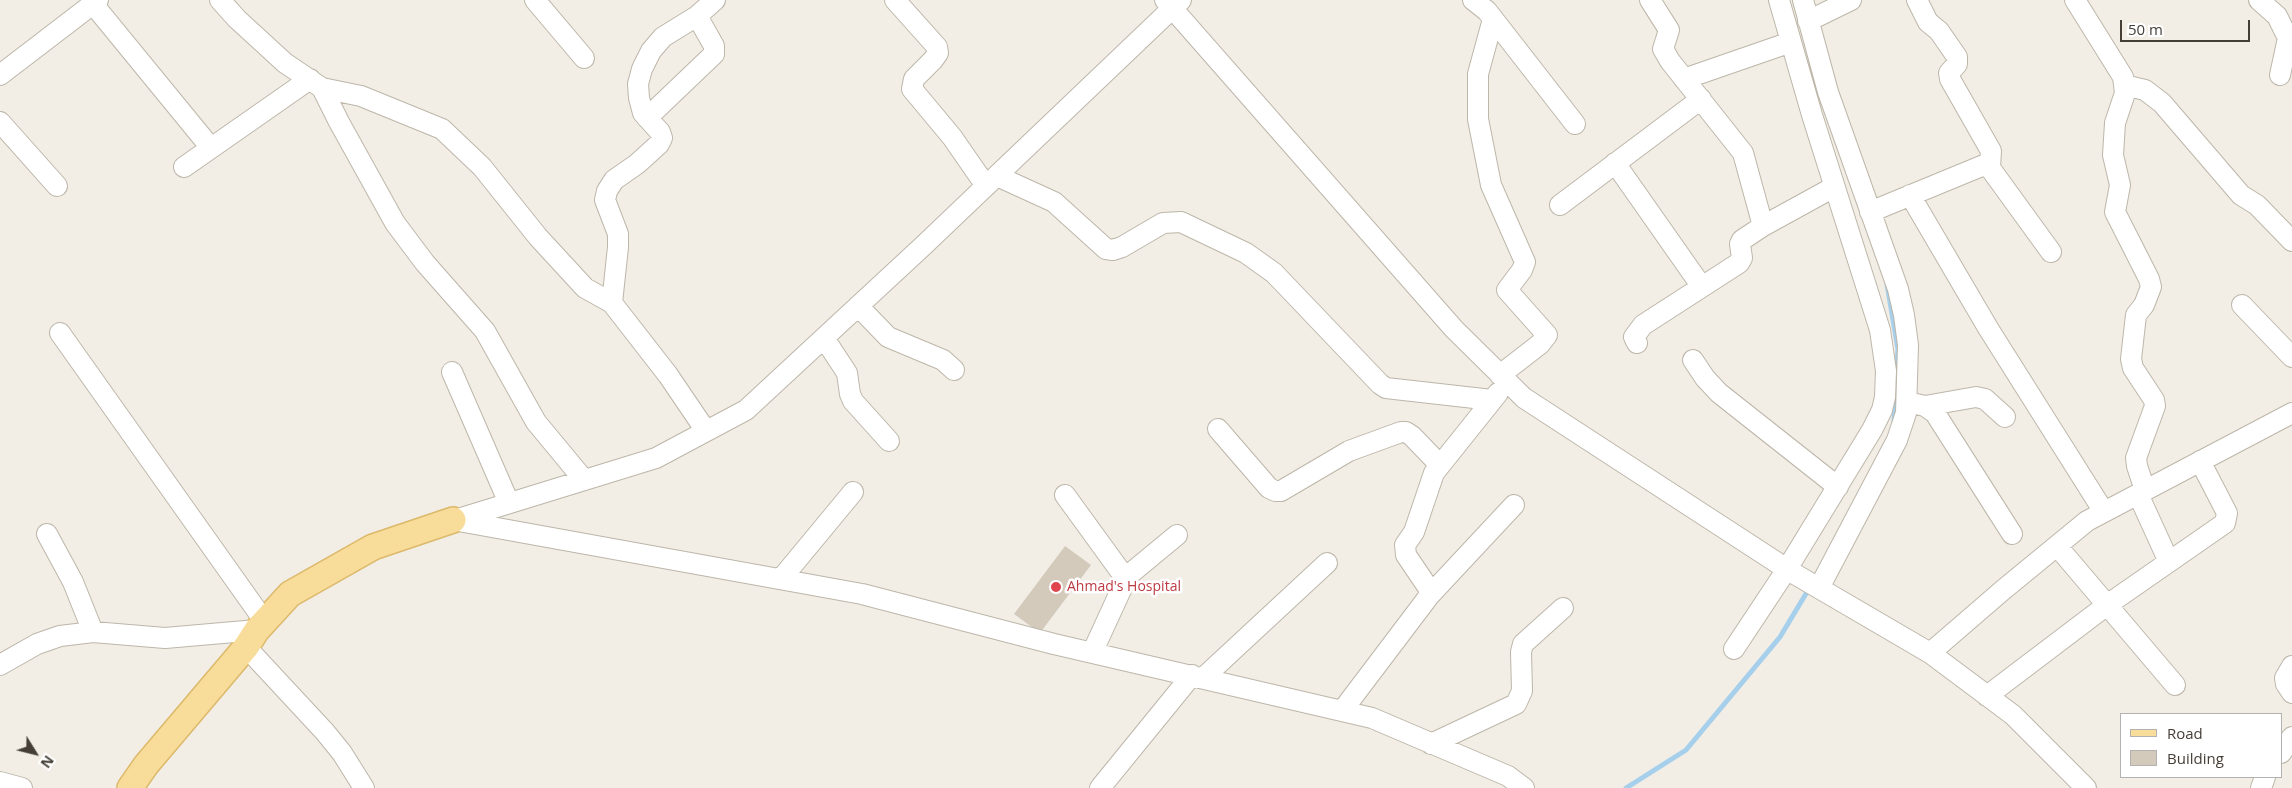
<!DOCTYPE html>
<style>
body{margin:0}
#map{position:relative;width:2292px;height:788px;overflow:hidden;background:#f2eee6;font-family:"Open Sans",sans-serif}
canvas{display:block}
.legend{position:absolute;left:2120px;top:713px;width:162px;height:65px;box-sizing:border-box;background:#fff;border:1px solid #b4b2af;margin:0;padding:6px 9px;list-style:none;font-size:15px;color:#443e36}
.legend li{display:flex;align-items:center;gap:10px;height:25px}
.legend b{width:25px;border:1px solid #b4b2af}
.north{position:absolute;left:10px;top:728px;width:50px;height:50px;-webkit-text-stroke:4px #fff;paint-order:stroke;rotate:126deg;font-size:14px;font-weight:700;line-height:20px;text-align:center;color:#443e36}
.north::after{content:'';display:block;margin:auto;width:18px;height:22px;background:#443e36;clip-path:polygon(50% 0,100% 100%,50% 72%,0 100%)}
.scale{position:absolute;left:2120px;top:20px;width:130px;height:22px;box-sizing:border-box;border:2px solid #443e36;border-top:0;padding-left:6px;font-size:15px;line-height:18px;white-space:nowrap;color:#443e36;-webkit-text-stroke:4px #fff;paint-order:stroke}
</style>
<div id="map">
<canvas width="2292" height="788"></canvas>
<ul class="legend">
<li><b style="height:6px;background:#f8dc99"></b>Road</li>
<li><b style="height:14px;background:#d3cabc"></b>Building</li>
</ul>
<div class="north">N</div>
<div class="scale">50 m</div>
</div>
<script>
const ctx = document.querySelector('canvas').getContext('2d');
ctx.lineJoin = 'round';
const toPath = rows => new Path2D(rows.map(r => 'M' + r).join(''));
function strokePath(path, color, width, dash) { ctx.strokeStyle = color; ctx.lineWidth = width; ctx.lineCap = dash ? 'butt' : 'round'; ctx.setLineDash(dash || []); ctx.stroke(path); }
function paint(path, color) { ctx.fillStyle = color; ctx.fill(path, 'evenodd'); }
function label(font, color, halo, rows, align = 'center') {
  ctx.font = font + ' "Open Sans",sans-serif'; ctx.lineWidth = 5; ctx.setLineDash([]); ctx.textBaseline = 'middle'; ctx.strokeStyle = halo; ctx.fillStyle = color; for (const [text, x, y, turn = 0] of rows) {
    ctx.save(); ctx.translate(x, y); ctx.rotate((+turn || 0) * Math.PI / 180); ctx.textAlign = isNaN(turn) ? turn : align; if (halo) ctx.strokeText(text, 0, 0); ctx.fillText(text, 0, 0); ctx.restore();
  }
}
const stream = toPath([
 [1887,284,1898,349,1894,422],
 [1626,788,1686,750,1780,637,1810,587]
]);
const building = toPath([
 [1065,546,1091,565,1040,633,1014,614]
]);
const minor = toPath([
 [220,0,237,19,285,63,322,88,361,96,442,129,482,167,538,237,585,288,612,303,668,375,706,431],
 [535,0,584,58],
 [895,0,937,47,938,53,933,60,914,79,912,89,952,137,986,186],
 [1165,0,1454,329,1524,398,1793,573,1930,653,2013,715,2086,788],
 [1473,0,1487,11,1575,124],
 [1650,0,1669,30,1663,49,1670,61,1743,153,1763,226],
 [1803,0,1828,92,1898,289,1904,315,1908,345,1906,413,1897,440,1819,588],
 [1917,0,1928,22,1939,31,1957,57,1957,64,1949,73,1950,79,1991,151,1990,168],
 [2075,0,2123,77,2125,93,2115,123,2113,155,2120,185,2115,212,2149,279,2151,287,2144,305,2136,315,2131,359,2133,368,2154,400,2155,406,2136,458,2137,466,2145,490],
 [2259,0,2277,16,2288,38,2280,75],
 [93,4,211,148],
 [1493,19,1478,74,1478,119,1491,185,1525,262,1522,270,1507,290,1547,335,1540,344,1500,375],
 [1808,21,1851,0],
 [0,75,98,0],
 [1684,79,1791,42],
 [2124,85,2145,90,2162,103,2241,195,2257,205,2292,241],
 [322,88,339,122,395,223,425,263,485,331,536,422,584,480],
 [647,118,714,54,714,46,697,16],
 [0,122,57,186],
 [1615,163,1702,287],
 [184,167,310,79],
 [997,176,1054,202,1106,249,1113,250,1122,247,1163,223,1181,222,1246,253,1274,273,1380,384,1386,388,1492,400],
 [1910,195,1988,328,2104,512],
 [1560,205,1701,99],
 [1870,212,1984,165,1990,168,2051,252],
 [612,303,618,247,618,234,605,200,607,191,614,180,637,164,659,144,662,138,660,132,643,113,639,98,638,84,642,69,651,51,663,37,697,16,715,0],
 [2242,305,2292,357],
 [858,306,888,337,943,360,954,370],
 [60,333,265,622],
 [824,338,847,373,850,394,853,401,889,441],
 [1637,343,1634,337,1643,325,1739,263,1742,258,1740,244,1742,240,1763,226,1834,187],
 [1693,360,1705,378,1719,393,1838,487],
 [452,372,509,503],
 [1907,402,1925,406,1935,413,2012,534],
 [1925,406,1976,397,1985,399,2005,417],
 [1218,429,1269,488,1275,491,1281,491,1349,451,1401,432,1406,432,1412,436,1440,465],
 [2138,494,2169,562],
 [1065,495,1126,579],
 [458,519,656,458,746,410,923,246,1181,0],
 [453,520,862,594,1054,644,1372,718,1508,776,1524,788],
 [47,534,73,582,93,632],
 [2057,546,2175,685],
 [781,579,853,492],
 [1429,596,1514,505],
 [246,647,325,732,342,753,364,788],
 [1734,649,1787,569,1872,430,1882,410,1885,397,1886,371,1880,330,1812,115,1779,0],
 [1092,653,1126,579,1131,573,1177,535],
 [1930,653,2003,590,2087,521,2292,413],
 [0,665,37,644,60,636,93,632,165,638,257,630],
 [2292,666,2285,678,2286,684,2292,693],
 [1203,678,1327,563],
 [1987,696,2107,605,2225,523,2227,513,2200,461],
 [1342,711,1429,596,1429,589,1406,555,1405,545,1414,532,1434,473,1498,393],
 [1431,744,1516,704,1522,691,1521,652,1523,644,1563,608],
 [2281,753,2292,737],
 [0,782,22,788],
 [1100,788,1192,675],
 [2261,788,2265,777]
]);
const major = toPath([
 [130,788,146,765,246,647,257,630,290,594,373,547,453,520]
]);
const markers = [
 [1056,587,6,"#e0444e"]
];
const healthNames = [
 ["Ahmad's Hospital",1067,587]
];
strokePath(stream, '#a5cfeb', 5);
paint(building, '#d3cabc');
strokePath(minor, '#bdb6a9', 22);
strokePath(major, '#dcb96a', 28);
strokePath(minor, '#fff', 20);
strokePath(major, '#f8dc99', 25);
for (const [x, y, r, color] of markers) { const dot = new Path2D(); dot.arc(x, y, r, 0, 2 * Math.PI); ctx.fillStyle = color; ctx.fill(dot); strokePath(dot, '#fff', 2); }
label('14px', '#be3a42', '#fff', healthNames, 'left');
</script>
